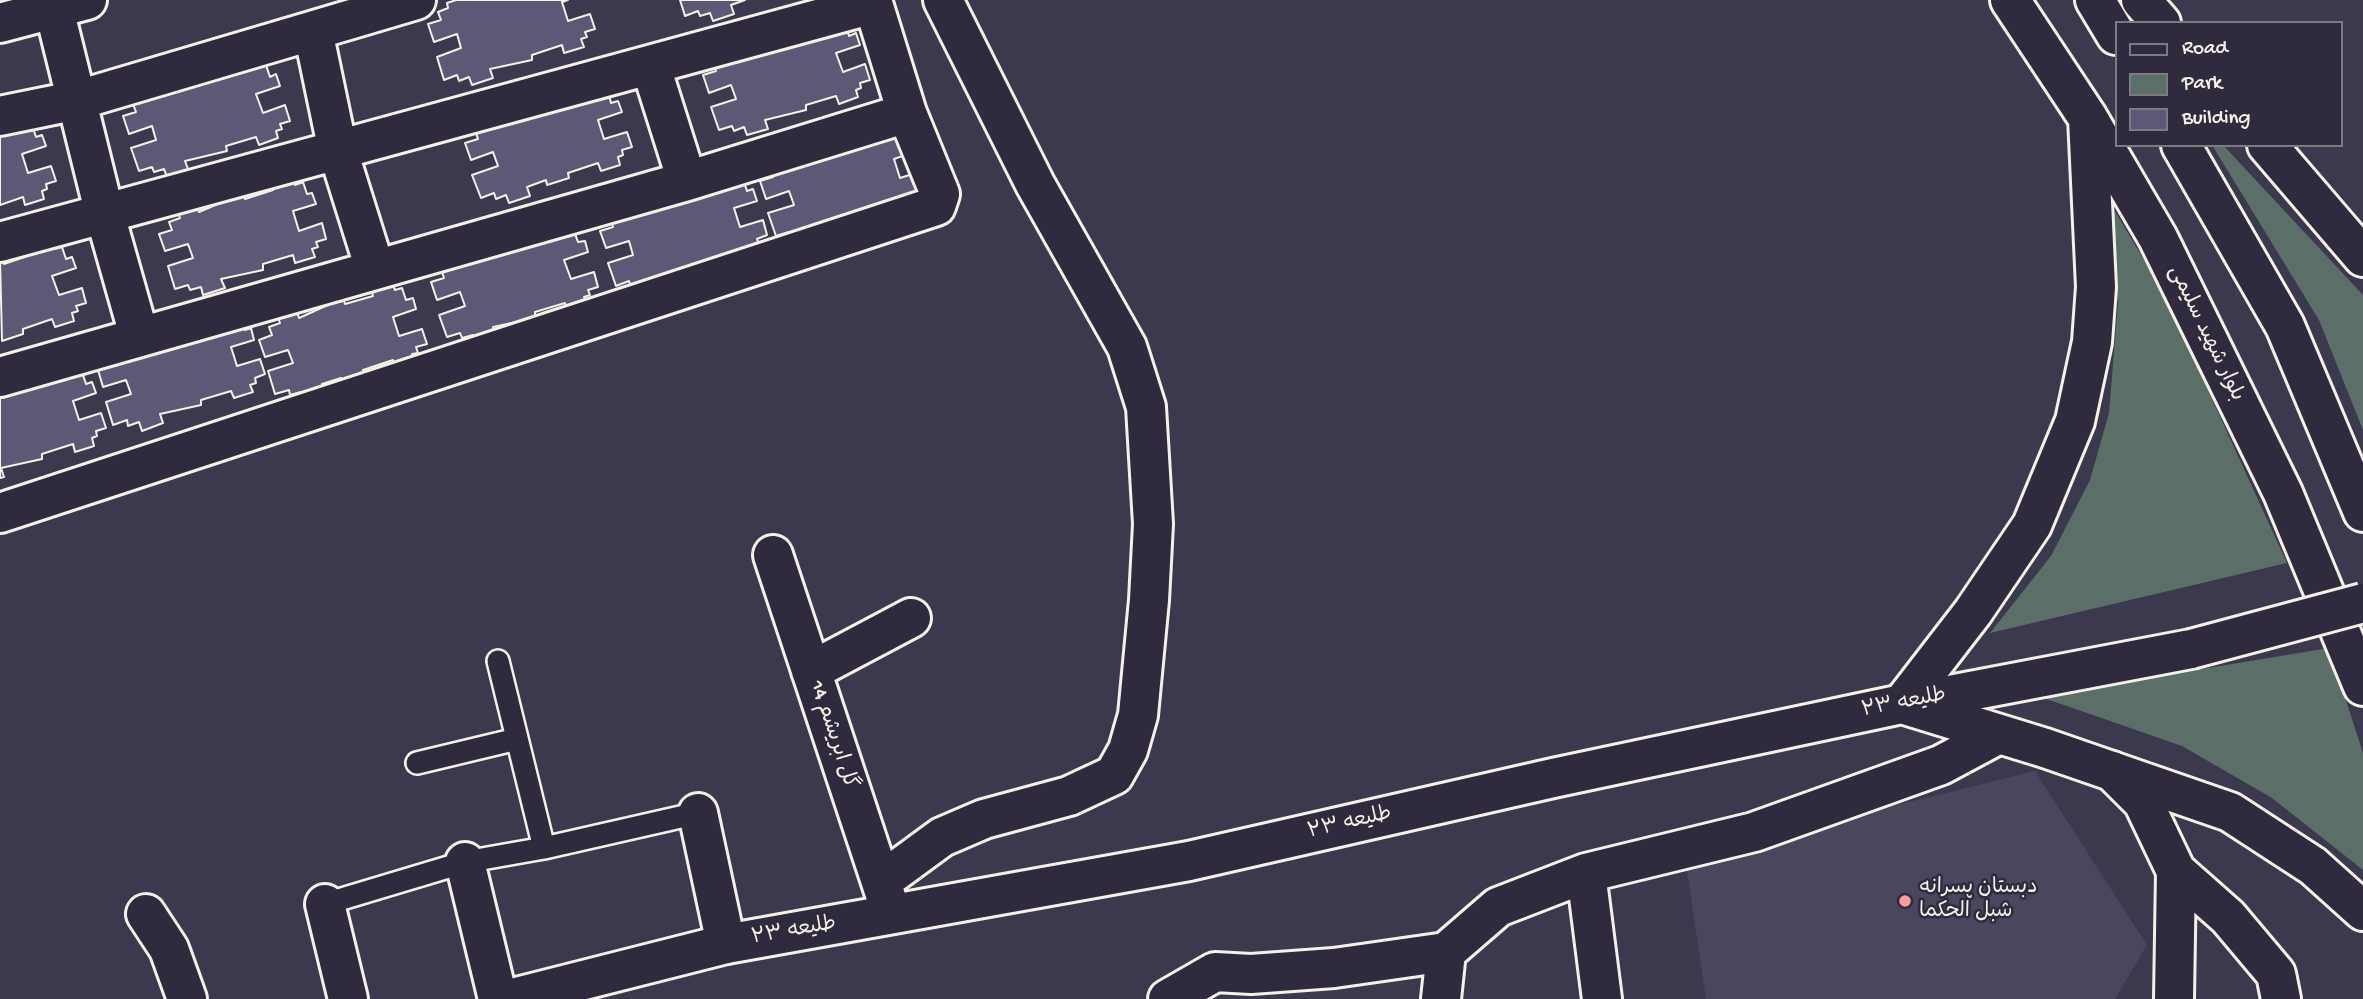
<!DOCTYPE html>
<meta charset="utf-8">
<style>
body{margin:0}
#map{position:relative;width:2363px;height:999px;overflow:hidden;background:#3c384e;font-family:"Gochi Hand",sans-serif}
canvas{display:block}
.legend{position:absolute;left:2115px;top:21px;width:228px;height:126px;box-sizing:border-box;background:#2f2a3d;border:2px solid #7e7a81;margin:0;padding:9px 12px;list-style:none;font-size:21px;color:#f4f1e8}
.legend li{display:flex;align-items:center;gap:14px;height:35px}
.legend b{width:35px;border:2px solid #7e7a81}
</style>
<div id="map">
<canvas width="2363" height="999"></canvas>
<ul class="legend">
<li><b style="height:9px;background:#2f2a3d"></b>Road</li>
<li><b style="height:19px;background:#5b6f68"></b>Park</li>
<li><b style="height:19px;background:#5c5976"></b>Building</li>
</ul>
</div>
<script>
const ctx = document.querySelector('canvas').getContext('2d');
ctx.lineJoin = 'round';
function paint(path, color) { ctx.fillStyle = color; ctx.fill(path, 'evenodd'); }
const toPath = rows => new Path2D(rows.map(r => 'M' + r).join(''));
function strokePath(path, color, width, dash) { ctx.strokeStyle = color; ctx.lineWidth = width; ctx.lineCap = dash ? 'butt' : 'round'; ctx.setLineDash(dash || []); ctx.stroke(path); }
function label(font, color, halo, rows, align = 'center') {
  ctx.font = font + ' "Gochi Hand","Playpen Sans Arabic",sans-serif'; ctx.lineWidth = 5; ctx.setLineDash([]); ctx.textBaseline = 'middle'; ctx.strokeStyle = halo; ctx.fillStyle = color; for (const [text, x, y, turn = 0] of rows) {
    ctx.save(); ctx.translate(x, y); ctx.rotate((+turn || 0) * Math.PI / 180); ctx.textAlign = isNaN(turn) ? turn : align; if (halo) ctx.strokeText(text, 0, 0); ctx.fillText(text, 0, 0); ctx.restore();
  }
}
const built = toPath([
 [2035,771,2147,945,2115,999,1706,999,1685,857]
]);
const green = toPath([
 [2212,145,2223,145,2363,295,2363,430,2319,320],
 [2100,186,2162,290,2287,563,1990,633,2051,556,2090,480,2109,413,2118,303],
 [2329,648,2363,753,2363,870,2272,798,2182,746,2038,696]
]);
const building = toPath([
 [456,0,568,0,562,2,568,21,590,14,595,29,585,32,587,37,581,39,584,47,564,53,562,45,532,55,532,60,490,69,493,78,472,85,469,77,459,81,457,75,444,80,437,57,461,48,457,34,434,42,428,24,441,20,438,12,448,8,447,3,456,0],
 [680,0,745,0,731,5,734,14,713,21,710,13,700,16,698,11,685,16,680,0],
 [845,24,849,36,856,33,860,45,836,53,843,72,865,64,870,80,860,83,861,88,856,90,858,97,839,104,836,96,806,105,806,110,765,120,768,129,747,135,744,127,734,131,732,126,719,130,711,107,736,99,731,85,709,93,703,75,716,71,713,63,845,24],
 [256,59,258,67,266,65,270,77,276,74,280,86,256,94,263,113,285,105,290,121,280,124,282,129,276,131,278,138,259,145,256,137,226,146,227,151,185,161,188,169,167,177,164,169,154,172,152,167,139,171,131,148,156,140,152,126,129,134,123,116,136,112,133,104,256,59],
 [608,91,611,103,618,101,622,112,598,120,604,139,627,132,632,147,622,150,623,155,618,157,620,165,601,171,598,163,568,173,569,178,547,185,546,180,527,187,530,196,509,203,506,195,496,199,494,193,481,198,472,175,498,166,493,152,471,160,465,143,478,139,475,130,608,91],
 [32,125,36,137,42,135,46,146,22,154,28,173,51,166,56,181,46,184,47,189,42,191,44,199,25,205,23,197,0,205,0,133,32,125],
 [903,130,917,151,894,159,900,178,922,171,919,194,791,237,789,232,776,236,768,213,794,205,789,191,766,199,760,181,773,177,770,168,903,130],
 [292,177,295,185,303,182,307,194,312,193,316,204,293,211,299,231,322,223,326,239,316,242,318,247,312,249,315,257,295,263,293,255,263,264,263,270,221,279,225,288,203,295,201,287,190,290,188,285,175,289,168,266,193,258,188,244,165,251,159,234,172,230,169,222,180,218,178,213,197,207,199,212,243,193,245,199,273,190,271,184,292,177],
 [743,179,747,191,753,189,757,201,734,208,740,227,763,220,767,235,757,239,759,244,753,246,756,254,736,260,734,252,704,261,704,267,662,275,665,284,631,287,629,281,616,286,608,263,633,255,629,241,606,248,600,231,613,227,610,218,743,179],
 [574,231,578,242,585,241,588,252,564,260,571,279,594,272,598,287,588,290,590,295,584,297,587,305,567,311,565,303,535,312,535,318,493,327,496,336,475,343,473,335,462,338,460,333,447,337,439,315,465,306,460,292,437,300,431,282,444,278,441,269,574,231],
 [51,241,54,249,62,247,66,259,72,257,76,268,52,276,59,295,82,288,86,303,76,306,78,311,72,313,74,321,55,327,52,319,23,329,23,334,2,341,0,258,4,264,33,254,31,248,51,241],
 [392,283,395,290,402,288,406,300,413,298,416,309,393,317,399,336,422,329,427,344,416,347,418,353,412,354,415,362,396,368,393,360,363,370,363,375,342,382,341,378,322,384,324,393,304,400,301,392,290,395,289,390,275,394,268,371,293,363,288,350,265,357,259,340,272,335,269,327,280,323,278,318,297,312,299,318,343,298,345,304,373,296,371,289,392,283],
 [241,318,245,330,251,328,254,340,231,347,237,366,260,359,265,374,255,378,256,383,250,385,253,392,234,398,231,391,201,400,201,405,160,414,163,423,142,431,139,422,128,426,127,420,113,425,106,402,131,394,126,380,103,387,98,370,111,366,107,357,241,318],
 [82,372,86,384,92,382,96,393,73,401,79,420,101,413,106,428,96,431,97,436,92,438,94,446,75,452,73,444,42,454,42,459,1,468,4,477,0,478,0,390,82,372]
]);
const lane = toPath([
 [498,661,544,848],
 [417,763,517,739],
 [325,904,465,862,544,848,698,813]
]);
const street = toPath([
 [54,9,105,215,139,335],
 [0,23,87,0],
 [313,31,338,151,375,269],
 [651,67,687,181],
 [0,116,78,100,416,0],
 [0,242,873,4],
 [0,377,687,181,907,113],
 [0,513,936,206,940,194,907,113,872,0],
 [773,555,888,903],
 [811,671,911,618],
 [2112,771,2143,802,2176,871,2174,999],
 [698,813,726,944],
 [465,862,498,999],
 [2176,871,2228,917,2276,974,2281,999],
 [1586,873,1602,999],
 [882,881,942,837,984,819,1069,796,1114,775,1128,750,1138,715,1149,600,1153,524,1146,407,1127,347,1035,184,943,0],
 [325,904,348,999],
 [146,914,169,949,187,999],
 [1168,999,1215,972,1251,974,1334,968,1446,952,1498,907,1586,873,1754,832,1941,765,1997,735],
 [1441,999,1446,952]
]);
const secondary = toPath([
 [2010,0,2088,118,2158,238,2283,493,2363,686],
 [2095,0,2116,35],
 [2141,0,2161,23],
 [2088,118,2096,287,2092,342,2075,421,2032,525,1973,612,1902,704,2045,748,2230,812,2313,866,2363,911],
 [2181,145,2285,326,2363,512],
 [2267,145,2363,257],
 [509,999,726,944,1189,861,1553,778,1902,704,2191,649]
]);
const secondaryBridge = toPath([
 [2191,649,2363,603]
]);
const markers = [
 [1905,901,7,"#ff9aa2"]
];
const streetNames = [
 ["بلوار شهید سلیمی",2205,334,64],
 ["طلیعه ۲۳",1904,704,-11],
 ["گل ابریشم 14",832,735,72],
 ["طلیعه ۲۳",1350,824,-13],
 ["طلیعه ۲۳",794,932,-10]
];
const poiNames = [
 ["دبستان پسرانه",1919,889],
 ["شبل الحکما",1919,913]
];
paint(built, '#49465d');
paint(green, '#5b6f68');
paint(building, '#5c5976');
strokePath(building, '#f4f1e8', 2);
strokePath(lane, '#f4f1e8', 26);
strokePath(street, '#f4f1e8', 44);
strokePath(secondary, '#f4f1e8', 44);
strokePath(lane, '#2f2a3d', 21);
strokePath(street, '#2f2a3d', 38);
strokePath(secondary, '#2f2a3d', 38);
strokePath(secondaryBridge, '#f4f1e8', 44, []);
strokePath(secondaryBridge, '#2f2a3d', 38);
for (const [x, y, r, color] of markers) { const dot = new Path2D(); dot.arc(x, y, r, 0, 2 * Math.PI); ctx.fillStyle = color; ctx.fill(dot); strokePath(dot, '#2f2a3d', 2.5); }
label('21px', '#f4f1e8', '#2f2a3d', streetNames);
label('21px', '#f4f1e8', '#2f2a3d', poiNames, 'left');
</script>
